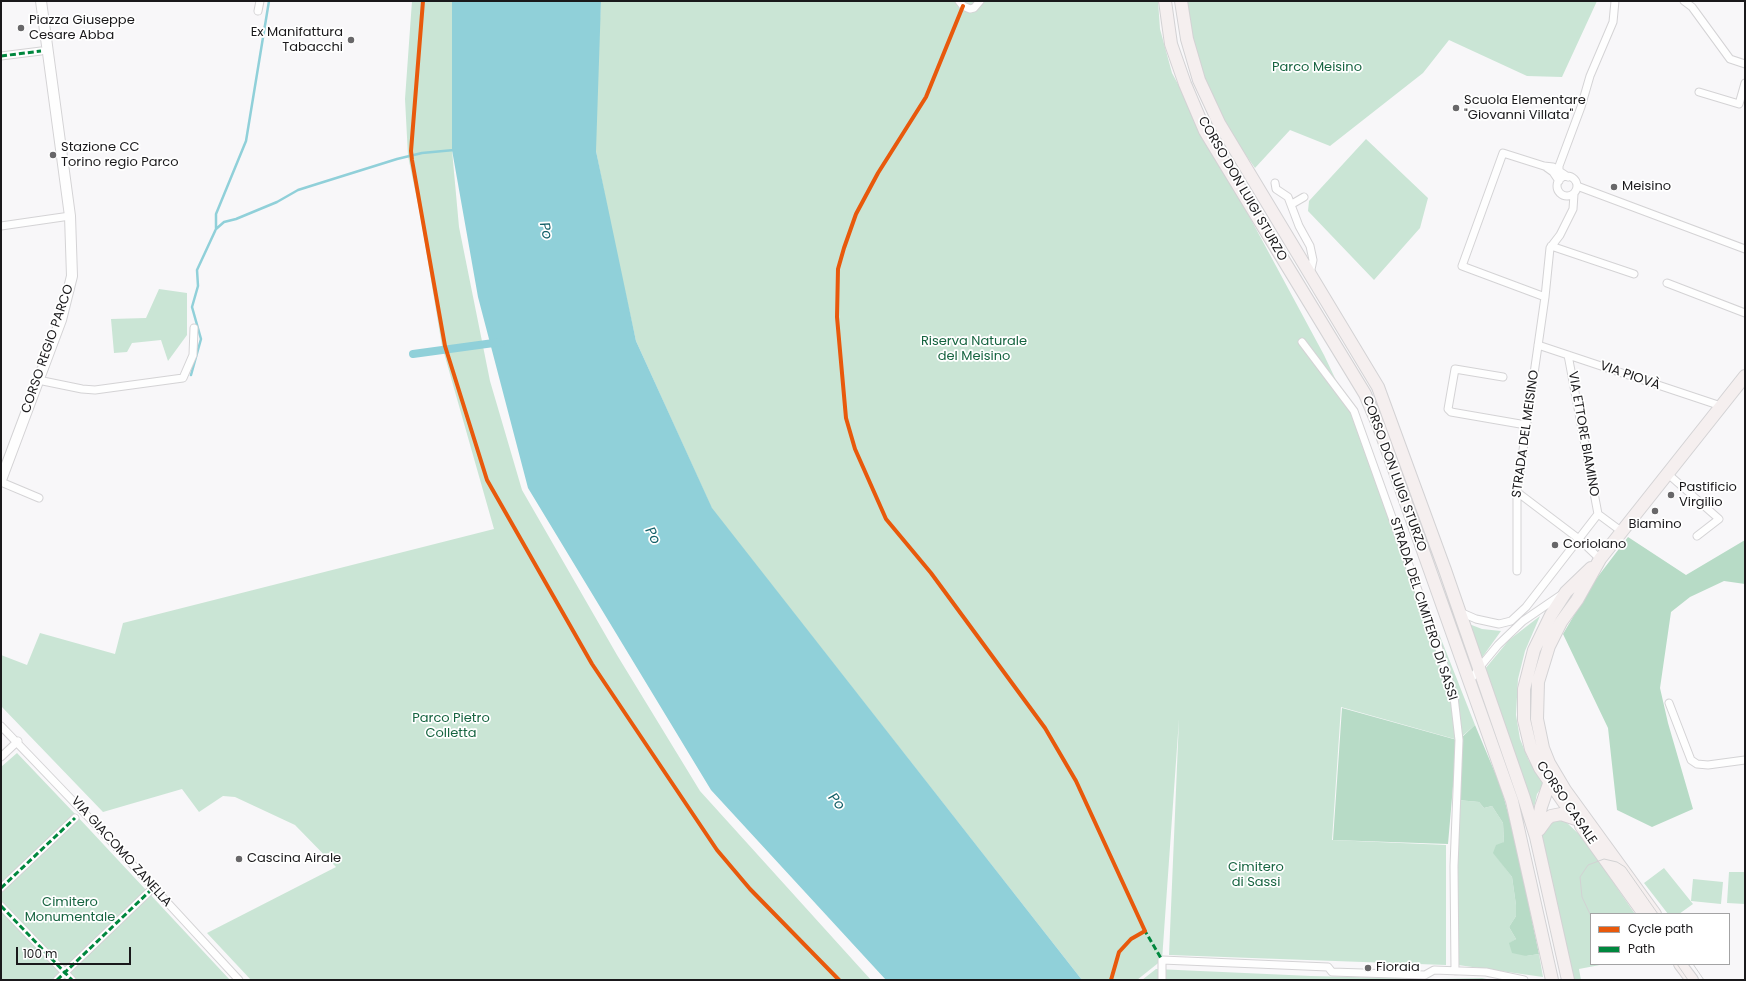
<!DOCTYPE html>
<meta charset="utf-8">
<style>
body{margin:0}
#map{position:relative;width:1746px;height:981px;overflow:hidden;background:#f8f7f9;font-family:Poppins,sans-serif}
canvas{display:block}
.frame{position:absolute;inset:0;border:2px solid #1a191b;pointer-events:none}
.legend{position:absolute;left:1590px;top:913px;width:140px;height:52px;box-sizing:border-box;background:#fff;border:1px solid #a3a3a4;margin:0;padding:5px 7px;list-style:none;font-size:12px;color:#1a191b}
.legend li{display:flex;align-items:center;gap:8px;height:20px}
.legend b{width:20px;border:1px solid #a3a3a4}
.scale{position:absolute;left:16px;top:947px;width:115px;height:18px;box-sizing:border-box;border:2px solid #1a191b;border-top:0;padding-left:5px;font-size:12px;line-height:14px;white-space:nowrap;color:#1a191b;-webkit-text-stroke:3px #fff;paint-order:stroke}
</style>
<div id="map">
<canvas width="1746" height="981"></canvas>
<div class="frame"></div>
<ul class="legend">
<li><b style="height:5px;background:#e8590c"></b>Cycle path</li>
<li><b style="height:5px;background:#00873e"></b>Path</li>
</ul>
<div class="scale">100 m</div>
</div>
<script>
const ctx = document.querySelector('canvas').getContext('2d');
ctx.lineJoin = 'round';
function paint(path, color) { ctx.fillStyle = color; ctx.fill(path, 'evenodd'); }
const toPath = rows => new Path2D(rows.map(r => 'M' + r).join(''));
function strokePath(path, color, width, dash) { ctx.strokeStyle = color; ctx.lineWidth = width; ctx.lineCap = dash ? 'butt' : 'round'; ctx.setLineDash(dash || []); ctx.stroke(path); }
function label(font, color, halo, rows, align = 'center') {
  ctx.font = font + ' Poppins,sans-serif'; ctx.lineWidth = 3.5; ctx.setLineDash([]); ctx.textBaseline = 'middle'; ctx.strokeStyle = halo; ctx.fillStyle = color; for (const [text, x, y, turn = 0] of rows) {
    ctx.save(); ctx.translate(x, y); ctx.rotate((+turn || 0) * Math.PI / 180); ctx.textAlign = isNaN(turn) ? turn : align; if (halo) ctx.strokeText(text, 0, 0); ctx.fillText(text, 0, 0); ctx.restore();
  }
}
const green = toPath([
 [412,1,452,1,452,150,459,227,490,381,522,490,617,655,700,791,871,980,251,980,207,933,336,867,295,825,235,797,223,796,199,812,182,789,103,812,1,706,1,655,27,665,40,633,115,654,123,623,494,529,442,346,420,214,408,156,405,99],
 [601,1,1158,1,1160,29,1172,73,1324,355,1353,416,1475,725,1458,740,1341,707,1332,840,1446,845,1446,965,1169,955,1179,719,1162,960,1137,980,1082,980,712,509,636,341,615,247,596,151,595,110],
 [1185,1,1597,1,1562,77,1527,76,1449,40,1423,73,1330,146,1290,130,1255,168,1232,136,1213,99,1199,64,1189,29],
 [1366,139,1428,198,1420,228,1374,280,1308,211,1309,201],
 [159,289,187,293,187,335,168,361,161,340,132,343,127,352,114,353,111,319,146,318],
 [1540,616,1525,651,1518,679,1516,715,1520,739,1529,761,1544,784,1537,794,1534,808,1485,669,1509,640],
 [1469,624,1482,629,1501,631,1481,659],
 [17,753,76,815,230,980,1,980,1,767],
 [1458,800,1479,802,1484,808,1492,806,1503,823,1504,842,1494,853,1512,877,1516,905,1516,916,1509,927,1516,939,1510,943,1526,956,1539,954,1543,977,1458,965,1455,866],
 [1557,819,1565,821,1583,838,1635,914,1591,914,1591,964,1605,964,1579,969,1581,980,1574,980,1541,837,1545,824],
 [1664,868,1693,904,1679,914,1668,914,1644,883],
 [1729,872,1745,872,1745,904,1727,903],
 [1693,879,1723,882,1721,904,1691,901],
 [1156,969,1311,976,1438,979,1482,978,1491,980,1142,980]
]);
const forest = toPath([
 [1628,537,1686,575,1745,540,1745,584,1724,581,1690,597,1671,612,1660,688,1668,723,1693,809,1652,827,1617,810,1608,728,1563,634,1593,583],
 [1342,708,1457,740,1448,844,1333,840],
 [1475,725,1501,787,1514,835,1539,954,1526,956,1512,953,1509,943,1516,939,1509,927,1516,916,1516,905,1512,877,1493,853,1496,845,1504,842,1503,823,1492,806,1484,808,1479,802,1458,800,1460,739]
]);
const water = toPath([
 [452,1,601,1,596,151,636,341,712,508,1082,980,886,980,711,790,528,488,478,297,452,150]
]);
const stream = toPath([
 [216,229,216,214,246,141,269,1],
 [191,375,201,339,192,307,198,286,197,270,216,229,224,222,236,219,277,202,298,190,317,184,397,159,422,153,454,150]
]);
const canal = toPath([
 [413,354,501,342]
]);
const street = toPath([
 [959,1,963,6,970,9,974,8,980,1],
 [1684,1,1692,7,1730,59,1745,64],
 [258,11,260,1],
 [1,56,41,51],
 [1699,92,1739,104,1745,83],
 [1546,167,1553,172,1559,181],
 [1559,170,1559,166,1581,107,1590,76,1613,22,1615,1],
 '1557 186a10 10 0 1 1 20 0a10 10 0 1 1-20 0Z',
 [1275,183,1276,189,1288,197,1299,226,1310,246,1313,260,1310,274],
 [1577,186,1745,249],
 [1292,204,1304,197],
 [1,226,70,216],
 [1551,246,1634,274],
 [1667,283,1745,313],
 [1545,297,1462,266,1503,153,1544,166,1553,167,1568,177],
 [1302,342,1354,411,1439,649,1454,697,1459,740,1454,866,1455,971],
 [1538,345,1721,406],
 [1568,355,1598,514],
 [1503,377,1455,369,1448,409,1451,412,1526,425],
 [38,380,82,389,95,390,183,378,193,355,194,328],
 [1668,474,1719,519,1697,536],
 [1,482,39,498],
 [1517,492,1579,539,1600,559],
 [1598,514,1621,531],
 [1517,571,1517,492,1545,297,1550,248,1560,235,1573,209,1574,194],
 [1460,612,1476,619,1499,624,1511,621,1526,607,1598,514],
 [1470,681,1479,668,1498,645,1523,621,1561,595],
 [1669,703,1691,760,1697,764,1708,765,1745,760],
 [1,726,95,824,239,980],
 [1,757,18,741],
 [1,888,75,818],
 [1,906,72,980],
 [57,980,153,888],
 [1162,980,1162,960,1328,967,1332,972,1425,975,1434,970,1486,972,1524,980]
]);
const secondary = toPath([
 [1,480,61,320,72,276,70,216,41,1]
]);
const primary = toPath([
 [1165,1,1171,44,1185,84,1205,131,1365,394,1379,427,1512,801,1552,980],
 [1181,1,1187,39,1199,80,1219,123,1378,387,1445,570,1524,798,1536,837,1568,980],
 [1565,804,1540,768,1531,749,1524,720,1524,689,1534,650,1551,615,1566,592,1591,568],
 [1581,826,1644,914],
 [1539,830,1547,819,1551,816,1561,814,1576,819],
 [1536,834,1541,807,1551,778],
 [1655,914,1565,790,1549,763,1543,748,1537,719,1538,682,1549,646,1561,622,1577,600,1600,559,1745,376],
 [1680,964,1692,980]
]);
const tram = toPath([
 [1591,916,1582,897,1580,877,1588,865,1604,859,1617,862,1625,867,1658,914],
 [1677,964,1688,980],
 [1693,964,1704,980]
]);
const quiet = toPath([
 [1,56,41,51],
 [1,888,75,818],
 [1,906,72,980],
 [1143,932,1145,931,1162,960],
 [57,980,153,888]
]);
const cycleway = toPath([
 [423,1,411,151,412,160,445,346,487,480,592,664,717,850,750,889,839,980],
 [963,6,926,97,878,173,856,214,844,248,838,269,837,317,846,418,855,449,886,519,931,573,1045,728,1076,781,1145,931,1131,939,1119,952,1111,980]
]);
const markers = [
 [21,28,4,"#686769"],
 [351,40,4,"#686769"],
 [1456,108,4,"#686769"],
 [53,155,4,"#686769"],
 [1614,187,4,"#686769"],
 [1671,495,4,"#686769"],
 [1655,511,4,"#686769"],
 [1555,545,4,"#686769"],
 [239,859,4,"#686769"],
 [1368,968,4,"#686769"]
];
const poiNames = [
 ["Piazza Giuseppe",29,21],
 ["Cesare Abba",29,36],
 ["Ex Manifattura",343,33,"right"],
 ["Tabacchi",343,48,"right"],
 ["Scuola Elementare",1464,101],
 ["\"Giovanni Villata\"",1464,116],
 ["Stazione CC",61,148],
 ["Torino regio Parco",61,163],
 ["Meisino",1622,187],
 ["Pastificio",1679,488],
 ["Virgilio",1679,503],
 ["Biamino",1655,525,"center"],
 ["Coriolano",1563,545],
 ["Cascina Airale",247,859],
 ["Fioraia",1376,968]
];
const parkNames = [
 ["Parco Meisino",1317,68],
 ["Riserva Naturale",974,342],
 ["del Meisino",974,357],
 ["Parco Pietro",451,719],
 ["Colletta",451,734],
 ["Cimitero",1256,868],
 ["di Sassi",1256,883],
 ["Cimitero",70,903],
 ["Monumentale",70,918]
];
const streetNames = [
 ["CORSO DON LUIGI STURZO",1242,189,60],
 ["CORSO REGIO PARCO",48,349,-71],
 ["VIA PIOVÀ",1630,376,19],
 ["STRADA DEL MEISINO",1526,434,-82],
 ["VIA ETTORE BIAMINO",1583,434,80],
 ["CORSO DON LUIGI STURZO",1394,474,70],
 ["STRADA DEL CIMITERO DI SASSI",1423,609,72],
 ["CORSO CASALE",1566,803,56],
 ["VIA GIACOMO ZANELLA",121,852,48]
];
const waterNames = [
 ["Po",545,231,77],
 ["Po",652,536,62],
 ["Po",836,802,50]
];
paint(green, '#cae5d5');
paint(forest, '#b7dbc6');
paint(water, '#90d0d9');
strokePath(stream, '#90d0d9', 2.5);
strokePath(canal, '#90d0d9', 8);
strokePath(street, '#d4d3d5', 9);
strokePath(secondary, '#d4d3d5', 12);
strokePath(primary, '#d3d2d4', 14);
strokePath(street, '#fefefe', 7);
strokePath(secondary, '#fefefe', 10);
strokePath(primary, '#f5efef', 12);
strokePath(tram, '#d2d2d3', 1);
strokePath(quiet, '#00873e', 3, [6, 3]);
strokePath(cycleway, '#e8590c', 4);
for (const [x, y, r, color] of markers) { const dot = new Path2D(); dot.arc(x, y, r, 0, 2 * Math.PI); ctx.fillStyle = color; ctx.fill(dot); strokePath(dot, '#fff', 1.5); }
label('13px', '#1a191b', '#fff', poiNames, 'left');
label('13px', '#166440', '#fff', parkNames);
label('13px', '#1a191b', '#fff', streetNames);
label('italic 14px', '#146169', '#fff', waterNames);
</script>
